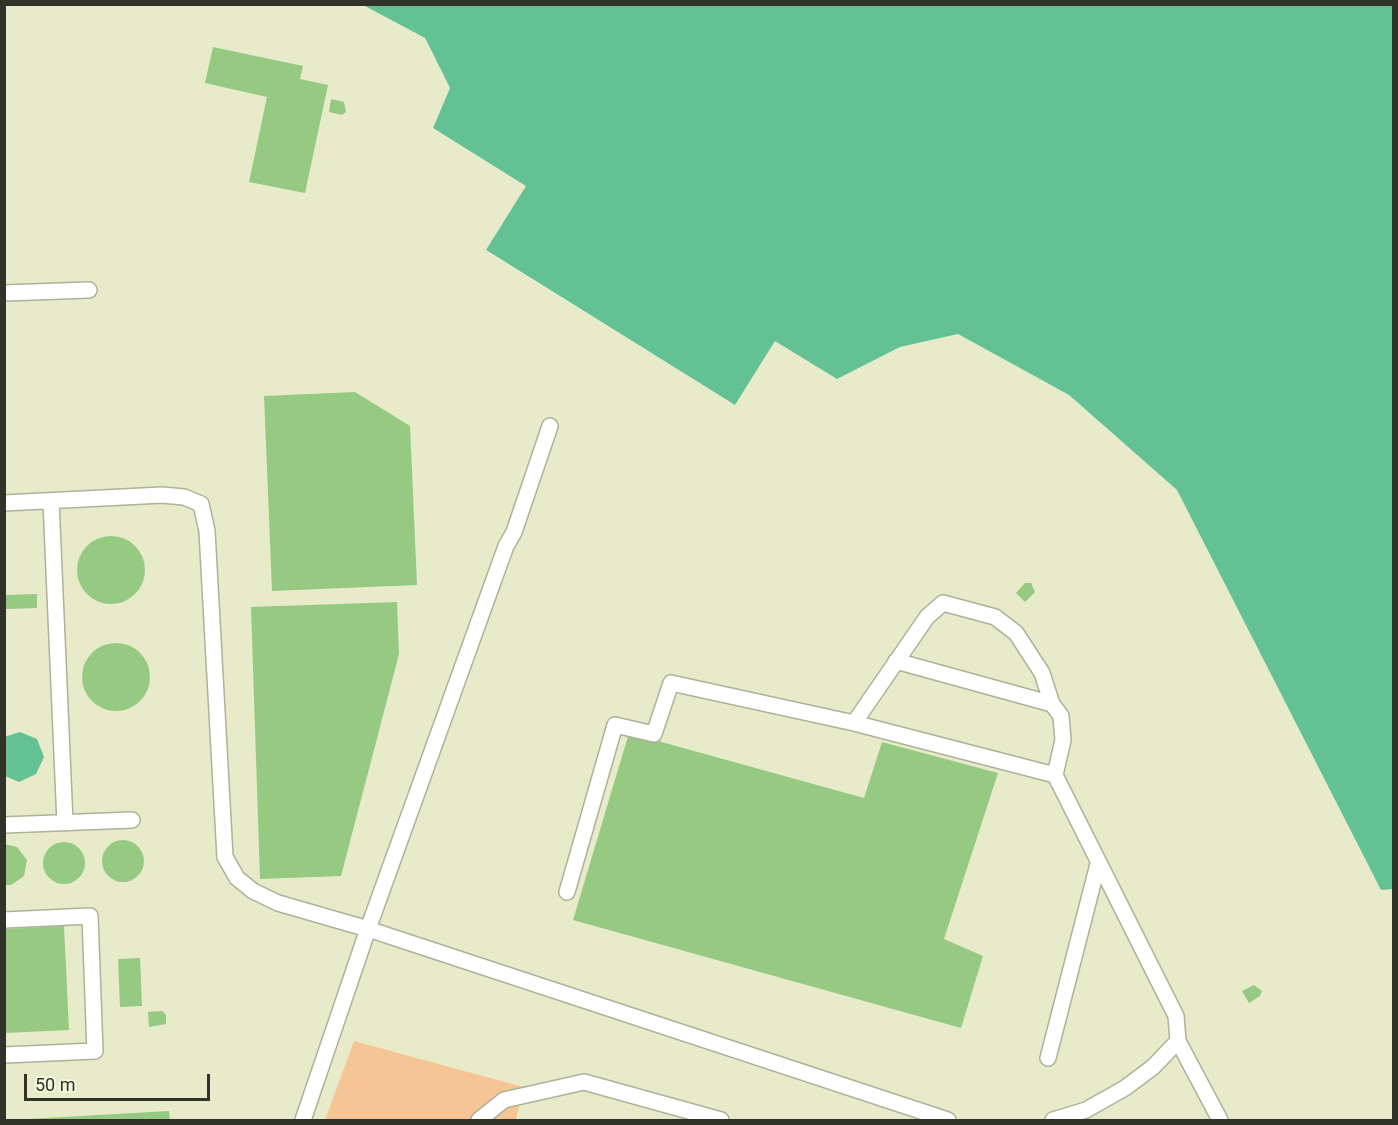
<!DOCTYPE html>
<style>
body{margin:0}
#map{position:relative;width:1398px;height:1125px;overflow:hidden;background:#f3f7dc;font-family:Roboto,sans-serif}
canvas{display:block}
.frame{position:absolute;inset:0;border:6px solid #313228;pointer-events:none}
.scale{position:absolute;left:24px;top:1074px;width:186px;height:27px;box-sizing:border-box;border:3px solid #313228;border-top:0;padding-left:8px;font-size:18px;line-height:21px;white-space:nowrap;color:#313228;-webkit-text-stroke:4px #f3f7dc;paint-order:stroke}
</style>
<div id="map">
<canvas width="1398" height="1125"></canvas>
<div class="frame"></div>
<div class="scale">50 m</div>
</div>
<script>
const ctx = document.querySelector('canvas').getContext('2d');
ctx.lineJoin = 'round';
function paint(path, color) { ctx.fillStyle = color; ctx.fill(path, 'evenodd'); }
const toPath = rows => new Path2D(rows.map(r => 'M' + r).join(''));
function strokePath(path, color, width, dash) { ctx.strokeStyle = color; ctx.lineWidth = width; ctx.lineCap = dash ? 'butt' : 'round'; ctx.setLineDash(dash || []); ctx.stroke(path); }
const built = toPath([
 [5,5,363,5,424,38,450,88,433,128,527,186,486,251,735,405,775,340,837,379,900,347,958,334,1069,395,1177,490,1381,890,1393,889,1393,1120,516,1120,524,1087,354,1041,325,1120,5,1120]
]);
const green = toPath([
 [354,1041,524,1087,516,1120,325,1120]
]);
const water = toPath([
 [363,5,1393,5,1393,889,1381,890,1177,490,1069,395,958,334,900,347,837,379,775,341,735,405,486,250,526,186,433,128,450,88,425,38],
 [20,732,37,739,44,757,36,774,19,782,5,776,4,737]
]);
const building = toPath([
 [213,47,303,66,300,79,328,85,305,193,249,182,267,97,205,83],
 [331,99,344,102,346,112,342,115,329,112],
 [355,392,410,426,417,585,272,591,264,396],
 '77 570a34 34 0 1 1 68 0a34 34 0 1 1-68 0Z',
 [1025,583,1031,583,1035,592,1025,602,1016,593],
 [37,594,37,608,6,609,5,595],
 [397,602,399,654,341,876,260,879,251,607],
 '82 677a34 34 0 1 1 68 0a34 34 0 1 1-68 0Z',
 [629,733,864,798,882,742,998,773,944,939,983,956,961,1028,573,920],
 '102 861a21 21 0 1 1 42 0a21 21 0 1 1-42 0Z',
 '43 863a21 21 0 1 1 42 0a21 21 0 1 1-42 0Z',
 [4,844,17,847,27,860,24,876,11,885,4,885],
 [64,926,69,1030,4,1033,4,929],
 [140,958,142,1006,120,1007,118,959],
 [1254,985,1262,991,1260,996,1249,1003,1242,991],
 [162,1011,166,1015,166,1024,149,1027,148,1012],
 [169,1111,170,1120,28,1120,28,1119]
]);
const service = toPath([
 [4,293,89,290],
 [51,501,65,823],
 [4,503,162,495,184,497,201,504,207,531,225,857,237,878,253,891,278,903,368,929,948,1120],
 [896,661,1052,704],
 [854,723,927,617,943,603,995,617,1016,633,1042,673,1052,704,1061,716,1063,740,1055,775],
 [4,825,132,820],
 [567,892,615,725,654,734,671,683,854,723,1055,775,1176,1016,1178,1041,1153,1067,1125,1088,1086,1110,1053,1120],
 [4,920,90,916,95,1051,4,1055],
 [1178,1041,1220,1120],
 [1048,1058,1098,864],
 [303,1120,368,929,506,546,514,532,550,426],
 [479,1120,504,1100,584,1082,721,1120]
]);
paint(built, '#e7ebc9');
paint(green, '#f6c595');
paint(water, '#64c194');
paint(building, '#96c982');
strokePath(service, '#aeb299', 18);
strokePath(service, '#fff', 15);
</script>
